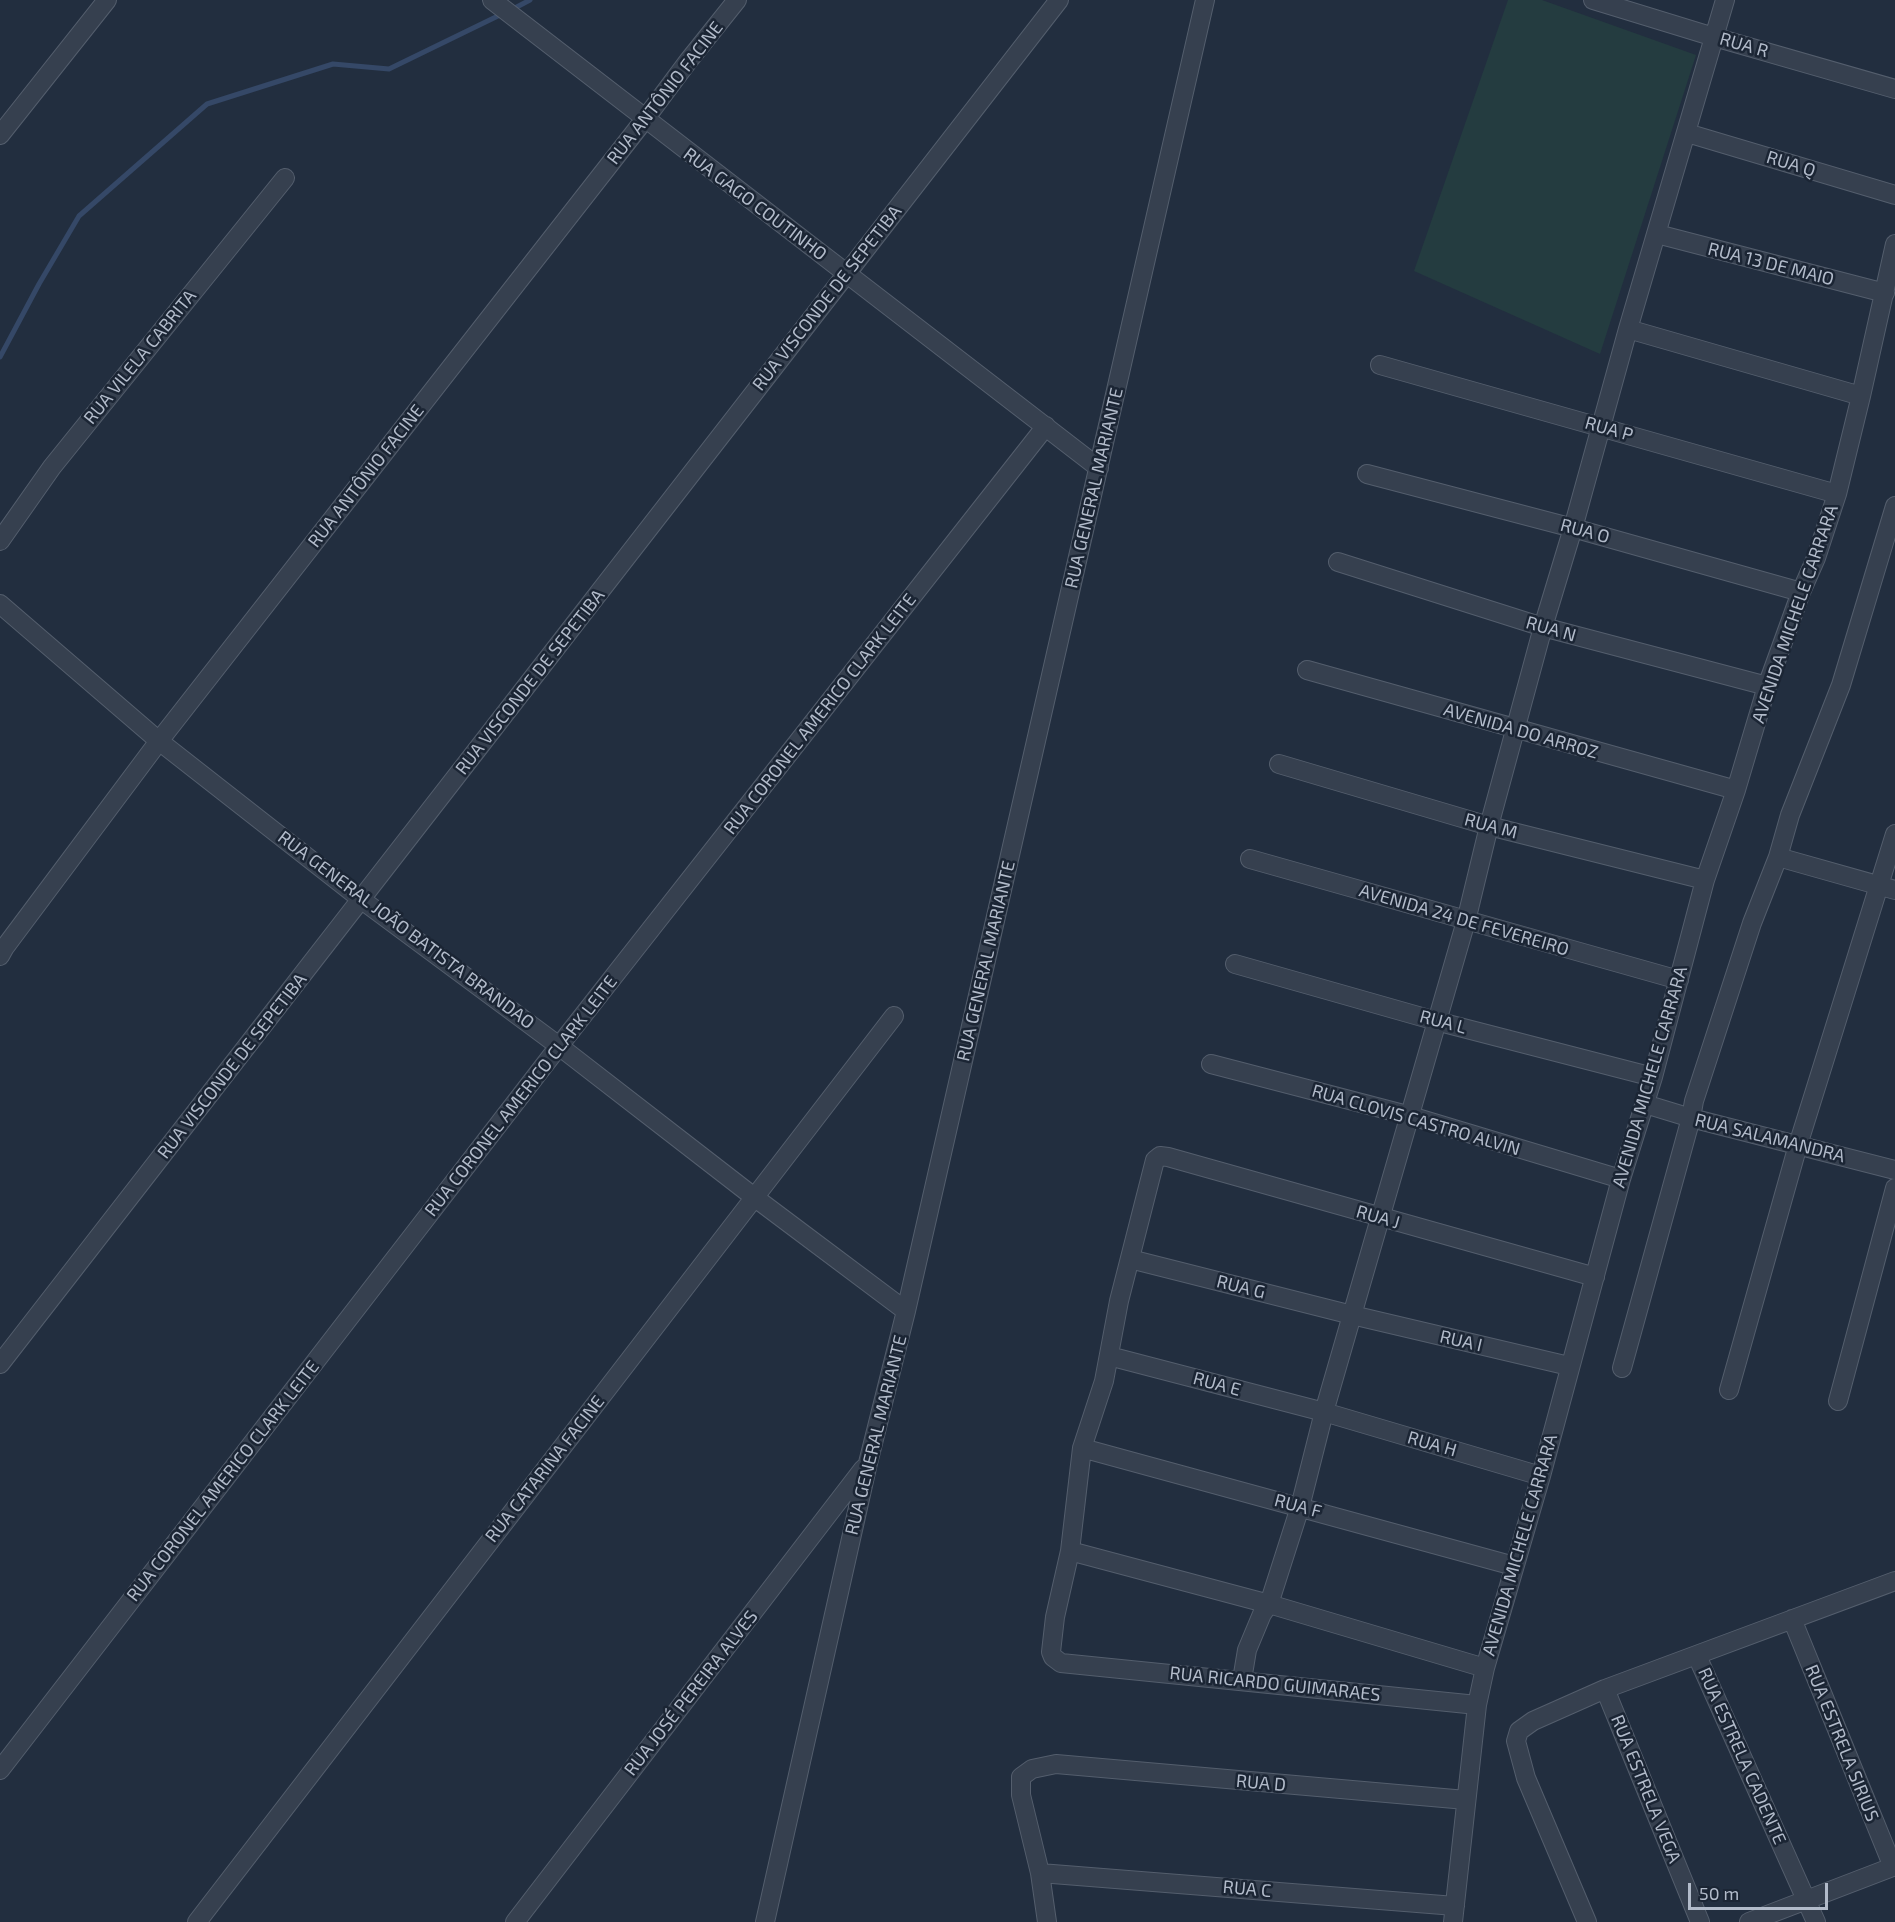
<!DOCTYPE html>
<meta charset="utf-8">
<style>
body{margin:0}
#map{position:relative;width:1895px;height:1922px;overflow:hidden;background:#222e3f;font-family:"Exo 2",sans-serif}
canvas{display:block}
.scale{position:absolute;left:1688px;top:1883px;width:140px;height:27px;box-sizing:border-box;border:3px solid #b2bbca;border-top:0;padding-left:8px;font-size:18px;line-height:21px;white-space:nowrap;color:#b2bbca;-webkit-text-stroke:4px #1b2534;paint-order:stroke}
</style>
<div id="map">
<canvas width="1895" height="1922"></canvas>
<div class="scale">50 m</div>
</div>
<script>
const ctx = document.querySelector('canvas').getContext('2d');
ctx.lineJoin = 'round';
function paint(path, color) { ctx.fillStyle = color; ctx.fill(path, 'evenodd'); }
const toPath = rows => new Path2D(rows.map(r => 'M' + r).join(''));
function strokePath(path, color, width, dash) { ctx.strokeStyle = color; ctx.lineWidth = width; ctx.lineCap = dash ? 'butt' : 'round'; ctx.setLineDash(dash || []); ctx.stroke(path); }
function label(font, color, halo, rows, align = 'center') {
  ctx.font = font + ' "Exo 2",sans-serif'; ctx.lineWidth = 5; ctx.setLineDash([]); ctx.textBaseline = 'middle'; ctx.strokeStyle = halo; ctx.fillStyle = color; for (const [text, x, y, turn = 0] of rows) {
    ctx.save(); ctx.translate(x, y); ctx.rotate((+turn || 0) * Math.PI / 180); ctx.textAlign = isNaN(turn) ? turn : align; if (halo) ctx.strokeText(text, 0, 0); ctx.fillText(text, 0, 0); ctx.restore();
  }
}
const green = toPath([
 [1508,0,1542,0,1696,55,1600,354,1414,271]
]);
const stream = toPath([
 [511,10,530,0],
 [0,357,39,284,79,216,207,104,333,64,389,69,502,14]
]);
const minor = toPath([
 [492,0,1099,468],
 [1593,0,1714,37,1895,89],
 [1687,133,1895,195],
 [0,135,107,0],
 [1657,234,1885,293],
 [1628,329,1861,396],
 [1380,365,1837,494],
 [1367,474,1573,528,1801,592],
 [0,541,52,467,285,178],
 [1338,562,1543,627,1767,686],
 [0,604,159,741,362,900,559,1046,754,1197,906,1311],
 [1307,670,1736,790],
 [1279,764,1489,826,1705,880],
 [1778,857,1895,890],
 [1250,859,1679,980],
 [0,956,5,947,159,741,645,119,689,60,737,0],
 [1235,964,1436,1021,1653,1077],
 [1211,1064,1411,1116,1621,1179],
 [1645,1104,1691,1118,1895,1170],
 [1130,1259,1352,1315,1569,1366],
 [1109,1356,1324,1412,1541,1476],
 [0,1364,1059,0],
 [1622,1368,1691,1118,1694,1101,1752,923,1778,857,1790,815,1841,685,1895,506],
 [1729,1390,1798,1145,1895,834],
 [1838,1401,1895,1188],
 [1082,1448,1514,1566],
 [1070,1551,1269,1604,1485,1668],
 [1792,1619,1893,1867],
 [1697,1656,1816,1922],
 [1242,1680,1247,1650,1262,1614,1269,1604,1300,1507,1324,1412,1466,921,1489,826,1543,627,1573,528,1628,329,1725,0],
 [1605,1689,1700,1922],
 [1477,1705,1061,1663,1053,1657,1051,1652,1055,1617,1070,1551,1082,1448,1104,1381,1119,1301,1155,1160,1160,1156,1168,1157,1595,1277],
 [0,1770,559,1046,1046,426],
 [1040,1873,1455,1906],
 [197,1922,894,1016],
 [515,1922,863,1469],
 [765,1922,868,1463,906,1311,1205,0],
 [1047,1922,1040,1873,1021,1795,1021,1777,1032,1769,1056,1764,1466,1800],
 [1453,1922,1477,1705,1485,1668,1541,1476,1621,1179,1653,1077,1705,880,1736,790,1767,686,1801,592,1816,558,1837,494,1861,396,1895,244],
 [1587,1922,1526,1778,1516,1741,1519,1731,1533,1721,1605,1689,1895,1581],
 [1749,1922,1895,1866]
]);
const streetNames = [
 ["RUA R",1744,45,16],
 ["RUA ANTÔNIO FACINE",665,93,-52],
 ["RUA Q",1791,164,17],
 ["RUA GAGO COUTINHO",755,204,37],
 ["RUA 13 DE MAIO",1771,264,14],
 ["RUA VISCONDE DE SEPETIBA",827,298,-52],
 ["RUA VILELA CABRITA",140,357,-51],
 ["RUA P",1609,429,16],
 ["RUA ANTÔNIO FACINE",366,476,-52],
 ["RUA GENERAL MARIANTE",1094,488,-77],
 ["RUA O",1585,531,15],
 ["AVENIDA MICHELE CARRARA",1795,614,-71],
 ["RUA N",1551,629,16],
 ["RUA VISCONDE DE SEPETIBA",530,682,-52],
 ["RUA CORONEL AMERICO CLARK LEITE",820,714,-52],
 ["AVENIDA DO ARROZ",1521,731,16],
 ["RUA M",1491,826,15],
 ["AVENIDA 24 DE FEVEREIRO",1464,920,16],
 ["RUA GENERAL JOÃO BATISTA BRANDAO",406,930,37],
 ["RUA GENERAL MARIANTE",986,961,-77],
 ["RUA L",1443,1022,15],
 ["RUA VISCONDE DE SEPETIBA",232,1066,-52],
 ["AVENIDA MICHELE CARRARA",1650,1077,-74],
 ["RUA CORONEL AMERICO CLARK LEITE",521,1096,-52],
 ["RUA CLOVIS CASTRO ALVIN",1416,1120,16],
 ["RUA SALAMANDRA",1770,1138,14],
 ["RUA J",1378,1217,16],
 ["RUA G",1241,1287,14],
 ["RUA I",1461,1341,13],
 ["RUA E",1217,1384,15],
 ["RUA GENERAL MARIANTE",876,1435,-76],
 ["RUA H",1432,1444,16],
 ["RUA CATARINA FACINE",545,1469,-52],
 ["RUA CORONEL AMERICO CLARK LEITE",223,1481,-52],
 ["RUA F",1298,1506,15],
 ["AVENIDA MICHELE CARRARA",1520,1545,-74],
 ["RUA RICARDO GUIMARAES",1275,1684,6],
 ["RUA JOSÉ PEREIRA ALVES",691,1693,-52],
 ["RUA ESTRELA SIRIUS",1842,1743,68],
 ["RUA ESTRELA CADENTE",1742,1756,66],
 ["RUA D",1261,1783,5],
 ["RUA ESTRELA VEGA",1646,1789,68],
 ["RUA C",1247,1889,5]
];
paint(green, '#243c40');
strokePath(stream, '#354867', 5);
strokePath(minor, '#545e6d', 20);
strokePath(minor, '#36404f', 18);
label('18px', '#b2bbca', '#1b2534', streetNames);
</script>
